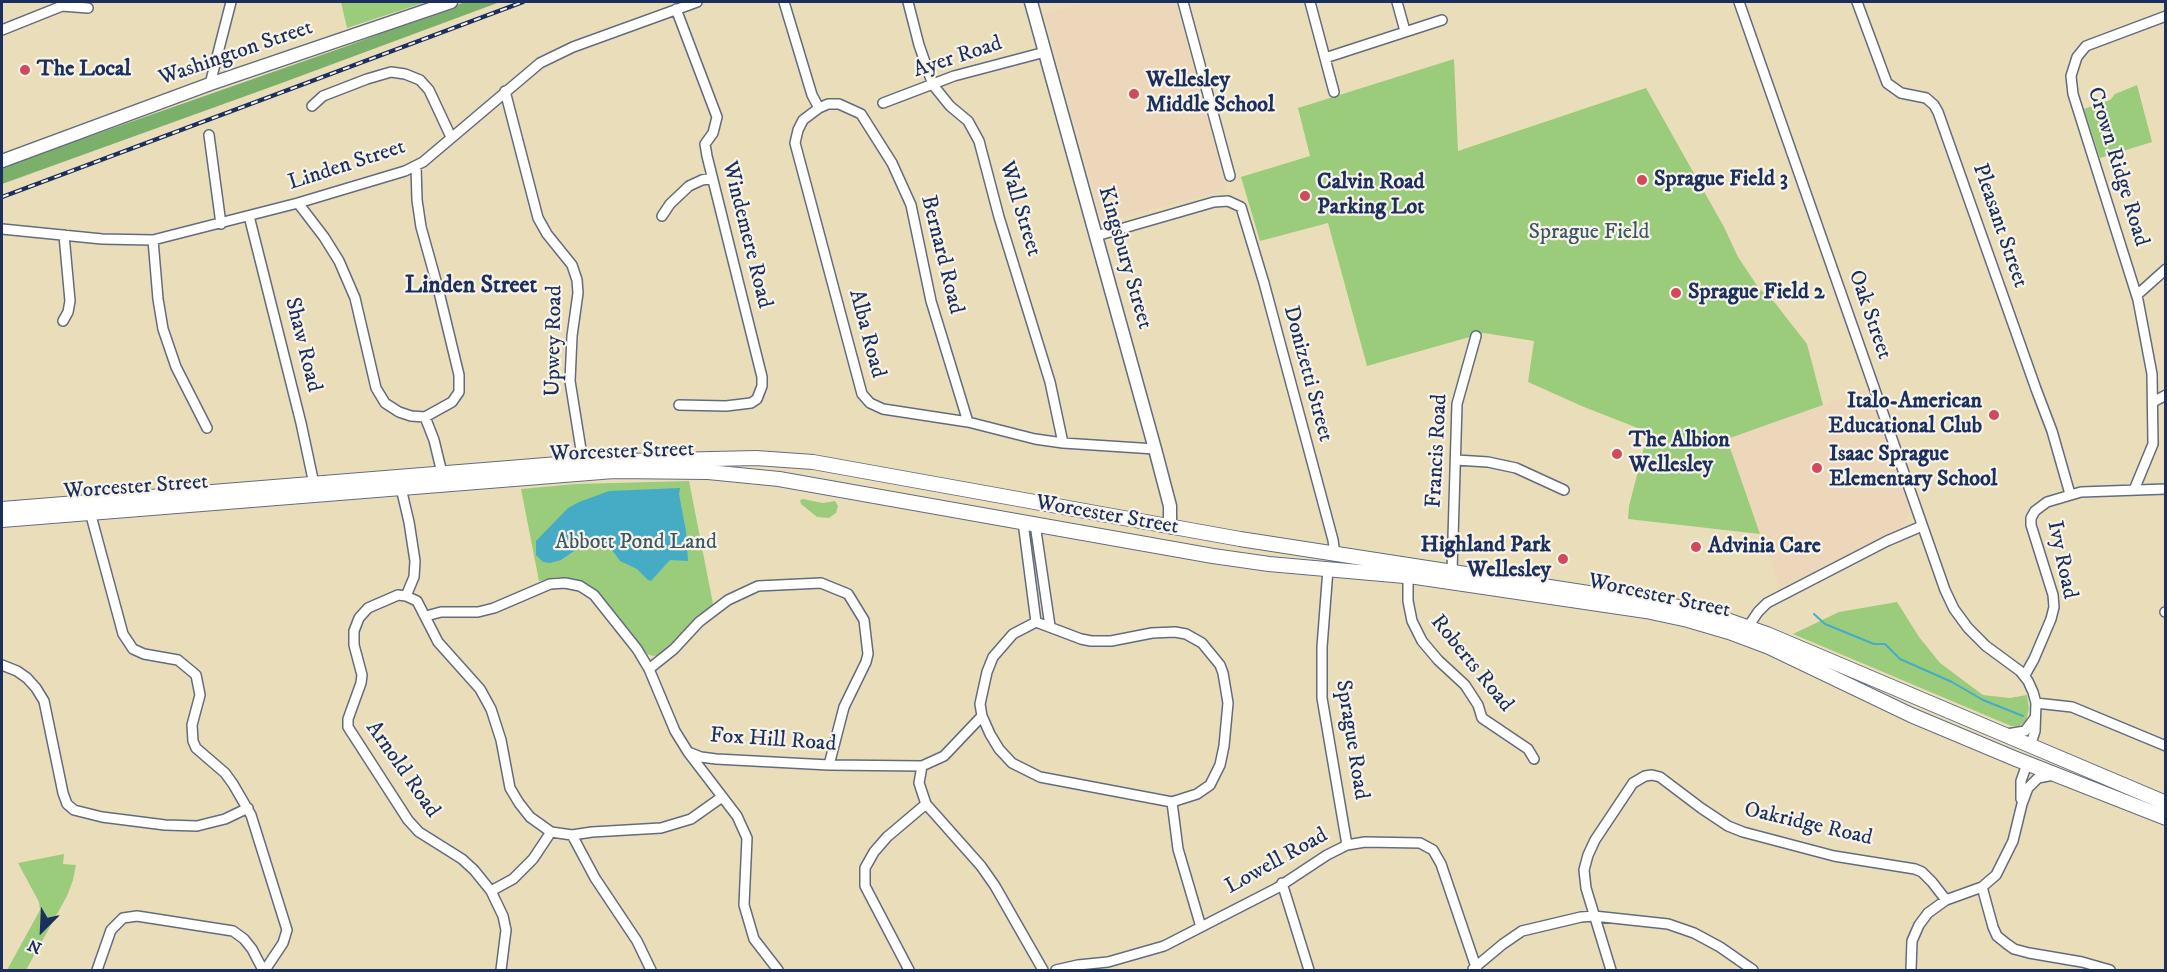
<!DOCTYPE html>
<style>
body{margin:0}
#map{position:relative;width:2167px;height:972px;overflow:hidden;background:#eadeba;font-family:"IM FELL DW Pica",serif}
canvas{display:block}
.frame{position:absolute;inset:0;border:3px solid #1b2f5e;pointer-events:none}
.north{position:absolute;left:12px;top:900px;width:60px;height:60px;-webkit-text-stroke:4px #f7f3e8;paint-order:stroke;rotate:204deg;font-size:16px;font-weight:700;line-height:24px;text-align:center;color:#1b2f5e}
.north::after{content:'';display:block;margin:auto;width:21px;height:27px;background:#1b2f5e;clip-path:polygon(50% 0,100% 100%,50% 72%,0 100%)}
</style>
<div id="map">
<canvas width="2167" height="972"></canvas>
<div class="frame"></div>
<div class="north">N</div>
</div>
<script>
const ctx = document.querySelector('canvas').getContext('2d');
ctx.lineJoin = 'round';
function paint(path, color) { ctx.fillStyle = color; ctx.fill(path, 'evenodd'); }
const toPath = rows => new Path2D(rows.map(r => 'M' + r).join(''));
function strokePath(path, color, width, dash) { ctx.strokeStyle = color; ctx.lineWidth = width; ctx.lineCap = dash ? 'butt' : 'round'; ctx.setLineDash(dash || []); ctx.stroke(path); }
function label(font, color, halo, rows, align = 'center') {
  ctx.font = font + ' "IM FELL DW Pica",serif'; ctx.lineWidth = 4.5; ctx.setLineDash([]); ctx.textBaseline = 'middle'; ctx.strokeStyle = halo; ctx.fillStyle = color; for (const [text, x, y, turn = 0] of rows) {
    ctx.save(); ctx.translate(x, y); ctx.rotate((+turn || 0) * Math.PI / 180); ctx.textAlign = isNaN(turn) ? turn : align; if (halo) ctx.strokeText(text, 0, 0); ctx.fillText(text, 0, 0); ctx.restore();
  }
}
const built = toPath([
 [1088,2,1176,2,1226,190,1106,222,1100,216,1044,13],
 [1868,389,1906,498,1910,509,1906,521,1900,528,1780,589,1727,439]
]);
const green = toPath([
 [341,2,426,2,347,28],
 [1454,59,1458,151,1646,88,1724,227,1738,257,1758,287,1775,303,1807,344,1823,405,1727,439,1760,534,1628,519,1629,506,1648,432,1584,407,1528,382,1534,341,1484,333,1367,366,1328,223,1260,241,1241,177,1310,156,1298,108],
 [2137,85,2152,142,2100,158,2084,109,2110,100,2115,94],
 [689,481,713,604,659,655,653,656,647,654,607,602,587,584,579,580,558,577,539,581,521,489,575,484],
 [803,499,823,503,835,501,838,506,836,513,829,518,817,517,801,504,800,500],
 [1897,602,1919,637,1940,663,1983,695,2010,698,2027,695,2029,708,2026,722,2019,726,2011,726,1793,634,1839,612],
 [64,854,63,864,76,865,73,880,67,896,26,970,7,970,40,910,39,902,18,863]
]);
const forest = toPath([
 [465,2,500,2,279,84,2,184,2,167,347,46]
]);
const water = toPath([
 [680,488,679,494,686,531,688,561,670,560,651,581,648,580,637,569,620,561,610,547,598,543,586,543,561,560,550,563,543,562,536,555,536,541,568,508,579,502,609,491]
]);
const stream = toPath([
 [1814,614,1825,624,1874,644,1885,644,1900,659,1952,682,1983,700,2023,716]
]);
const minor = toPath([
 [784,2,812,95,819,108,803,120,798,130,795,143,862,394,870,403,883,409,968,422,1035,439,1063,443,1155,449],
 [908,2,919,45,933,85,950,106,968,121,979,141,999,217,1050,382,1063,443],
 [1183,2,1230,176],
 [1310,2,1334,92],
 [1397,2,1405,31],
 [1739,2,1945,590,1954,609,1968,628,1986,646,2020,671,2028,681,2033,692,2036,703,2035,731,2030,746],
 [1857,2,1887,83,1901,93,1926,98,1934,105,1938,112,2036,389,2052,431,2070,494],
 [676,9,717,117,713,133,705,144,707,156,762,377,762,386,757,399,751,403,726,406,679,405],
 [2,30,62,6,88,8],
 [1325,58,1442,20],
 [210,84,231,2],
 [505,91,538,218,547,234,572,265,577,280,578,293,572,336,570,381,583,462],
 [883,103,954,76,1045,52],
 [312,106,323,96,367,79,391,72,405,74,420,80,429,90,451,137],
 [819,108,828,104,839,104,861,114,892,163,911,205,931,301,968,422],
 [209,135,221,224],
 [416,166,417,200,421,227,438,288,459,375,459,392,452,402,425,417,434,440,442,473],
 [298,203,324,237,339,261,355,298,376,388,385,403,399,412,411,416,425,417],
 [249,216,301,423,314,484],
 [662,216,670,204,689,186,702,180,712,178],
 [2,229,102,239,153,240,298,203,405,171,423,162,540,63,573,47,697,2],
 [1096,236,1214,202,1228,201,1241,207,1264,283,1333,540,1335,554],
 [153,240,158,299,163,329,176,367,207,428],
 [2137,295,2166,269],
 [63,321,68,312,70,301,64,235],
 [2153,402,2166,395],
 [1456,460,1488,462,1516,468,1564,490],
 [401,488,409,522,415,561,414,577,406,596,398,595,368,608,359,618,354,631,354,645,362,675,361,683,348,719,348,727,408,820,419,832,462,859,474,870,491,891,503,916,506,930,501,970],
 [2134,490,2153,444,2152,374,2138,300,2073,94,2071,76,2077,57,2086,46,2166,16],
 [90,512,123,634,133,649,144,654,178,660,196,675,200,695,192,725,193,741,196,748,225,773,233,784,251,815,287,930,283,943,265,970],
 [1023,522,1036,622],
 [1035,524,1050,626],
 [1328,569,1322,647,1322,698,1347,845],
 [1452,571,1457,404,1476,336],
 [1408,576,1408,601,1412,621,1422,641,1438,660,1465,685,1478,705,1482,718,1528,749,1534,759],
 [406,596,417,601,438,642,480,689,491,709,501,740,510,788,519,803,530,817,551,832],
 [2165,612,2166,612],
 [426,616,441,612,478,612,494,608,550,584,565,583,580,586,594,595,637,649,649,669,675,731,688,752,701,757,716,759,829,765,922,766,944,756,982,716],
 [1036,622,1081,639,1091,641,1111,641,1152,633,1175,632,1186,634,1202,643,1220,665,1223,673,1228,703,1224,746,1220,765,1210,785,1197,794,1172,802,1040,777,1012,763,999,749,990,734,982,716,980,704,987,672,993,657,1013,634,1036,622],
 [1748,627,1758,612,1767,603,1887,541,1922,526],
 [2,665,17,671,27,678,36,688,44,701,63,793,67,804,74,810,102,817,165,825,197,826,225,819,248,808],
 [649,669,674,649,699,622,728,600,758,586,821,583,848,594,864,620,868,654,866,662,844,707,829,765],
 [2025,675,2034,659,2051,619,2054,607,2053,595,2031,525,2031,518,2035,511,2047,502,2081,492,2166,489],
 [2036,703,2072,707,2166,746],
 [2007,734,2025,731,2034,719],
 [688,752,737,816,747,838,744,905,754,939,778,970],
 [922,766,919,783,926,804,981,866,995,886,1043,970],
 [2021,799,2021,781,2027,764],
 [1172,802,1178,849,1201,927],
 [572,835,595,878,637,941,651,970],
 [1282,883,1309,970],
 [1982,887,1993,927,1997,936,2007,944,2014,949,2029,953,2082,962,2110,970],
 [491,891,513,879,533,859,551,832,572,835,592,832,661,828,691,819,722,797],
 [1473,969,1503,944,1522,931,1581,917,1594,916,1668,924,1694,933,1720,947,1753,970],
 [97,970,111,930,123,918,137,916,233,931,244,939,252,949,263,970],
 [909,970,865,886,865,868,874,852,887,837,926,804],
 [1056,970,1078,965,1108,962,1164,946,1277,888,1327,855,1347,845,1365,842,1420,843,1433,850,1441,864,1477,970],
 [1611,970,1586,888,1584,870,1588,855,1595,840,1633,783,1645,776,1652,775,1660,777,1701,808,1728,826,1743,832,1834,856,1915,869,1922,872,1932,882,1946,900],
 [1911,970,1912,941,1919,925,1928,913,1946,900,1982,887,1996,875,2013,841,2022,804,2028,788,2038,778,2053,775]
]);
const major = toPath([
 [1031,2,1155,449,1170,506,1170,527],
 [2,161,210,84,451,2]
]);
const highway = toPath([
 [2,509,583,462,756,458,813,462,1240,539,1685,608,1727,620,1767,634,2166,803],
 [2,520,614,471,708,472,779,479,1213,556,1269,564,1416,577,1646,611,1688,620,1729,632,1769,647,1911,715,2016,759,2166,818]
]);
const rail = toPath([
 [2,197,523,2]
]);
const markers = [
 [25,70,6,"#d1495b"],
 [1134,94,6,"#d1495b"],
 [1642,180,6,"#d1495b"],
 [1305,196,6,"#d1495b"],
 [1676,293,6,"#d1495b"],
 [1994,415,6,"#d1495b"],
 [1617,454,6,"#d1495b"],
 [1817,468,6,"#d1495b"],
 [1696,547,6,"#d1495b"],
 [1563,559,6,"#d1495b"]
];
const streetNames = [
 ["Washington Street",236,54,-19],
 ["Ayer Road",958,58,-18],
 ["Linden Street",347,166,-18],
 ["Crown Ridge Road",2117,167,73],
 ["Wall Street",1019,209,73],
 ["Pleasant Street",1999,226,71],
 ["Windemere Road",746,235,76],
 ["Bernard Road",941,255,76],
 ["Kingsbury Street",1124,258,74],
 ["Oak Street",1869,315,71],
 ["Alba Road",866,334,75],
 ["Upwey Road",555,341,-89],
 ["Shaw Road",302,345,76],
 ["Donizetti Street",1307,374,75],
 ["Francis Road",1438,451,-87],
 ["Worcester Street",622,453,-2],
 ["Worcester Street",136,488,-4],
 ["Worcester Street",1107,516,10],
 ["Ivy Road",2061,560,78],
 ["Worcester Street",1659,597,12],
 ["Roberts Road",1471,664,51],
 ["Sprague Road",1351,740,81],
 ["Fox Hill Road",773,741,4],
 ["Arnold Road",402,770,55],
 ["Oakridge Road",1808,825,13],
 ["Lowell Road",1277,862,-29]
];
const poiNames = [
 ["The Local",37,70],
 ["Wellesley",1146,81],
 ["Middle School",1146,106],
 ["Sprague Field 3",1654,180],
 ["Calvin Road",1317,183],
 ["Parking Lot",1317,208],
 ["Sprague Field 2",1688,293],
 ["Italo-American",1982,402,"right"],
 ["Educational Club",1982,427,"right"],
 ["The Albion",1629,441],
 ["Wellesley",1629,466],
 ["Isaac Sprague",1829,455],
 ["Elementary School",1829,480],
 ["Highland Park",1551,546,"right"],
 ["Wellesley",1551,571,"right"],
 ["Advinia Care",1708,547]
];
const parkNames = [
 ["Sprague Field",1589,233],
 ["Abbott Pond Land",636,543]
];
const neighbourhoodNames = [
 ["Linden Street",471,287]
];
paint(built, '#edd7bb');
paint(green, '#9acc7b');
paint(forest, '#7bb06b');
paint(water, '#46acc5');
strokePath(stream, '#46acc5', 2);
strokePath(minor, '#636c7e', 12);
strokePath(major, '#636c7e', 15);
strokePath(highway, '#636c7e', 16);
strokePath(minor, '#fff', 9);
strokePath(major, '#fff', 12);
strokePath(highway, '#fff', 14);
strokePath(rail, '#1b2f5e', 4.5);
strokePath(rail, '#f7f3e8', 2, [7]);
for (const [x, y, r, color] of markers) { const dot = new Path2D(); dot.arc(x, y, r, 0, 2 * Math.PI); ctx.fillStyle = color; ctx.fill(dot); strokePath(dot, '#f7f3e8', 2); }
label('22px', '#1b2f5e', '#f7f3e8', streetNames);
label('bold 22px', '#1b2f5e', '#f7f3e8', poiNames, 'left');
label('22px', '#3b5665', '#f7f3e8', parkNames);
label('bold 24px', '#1b2f5e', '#f7f3e8', neighbourhoodNames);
</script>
